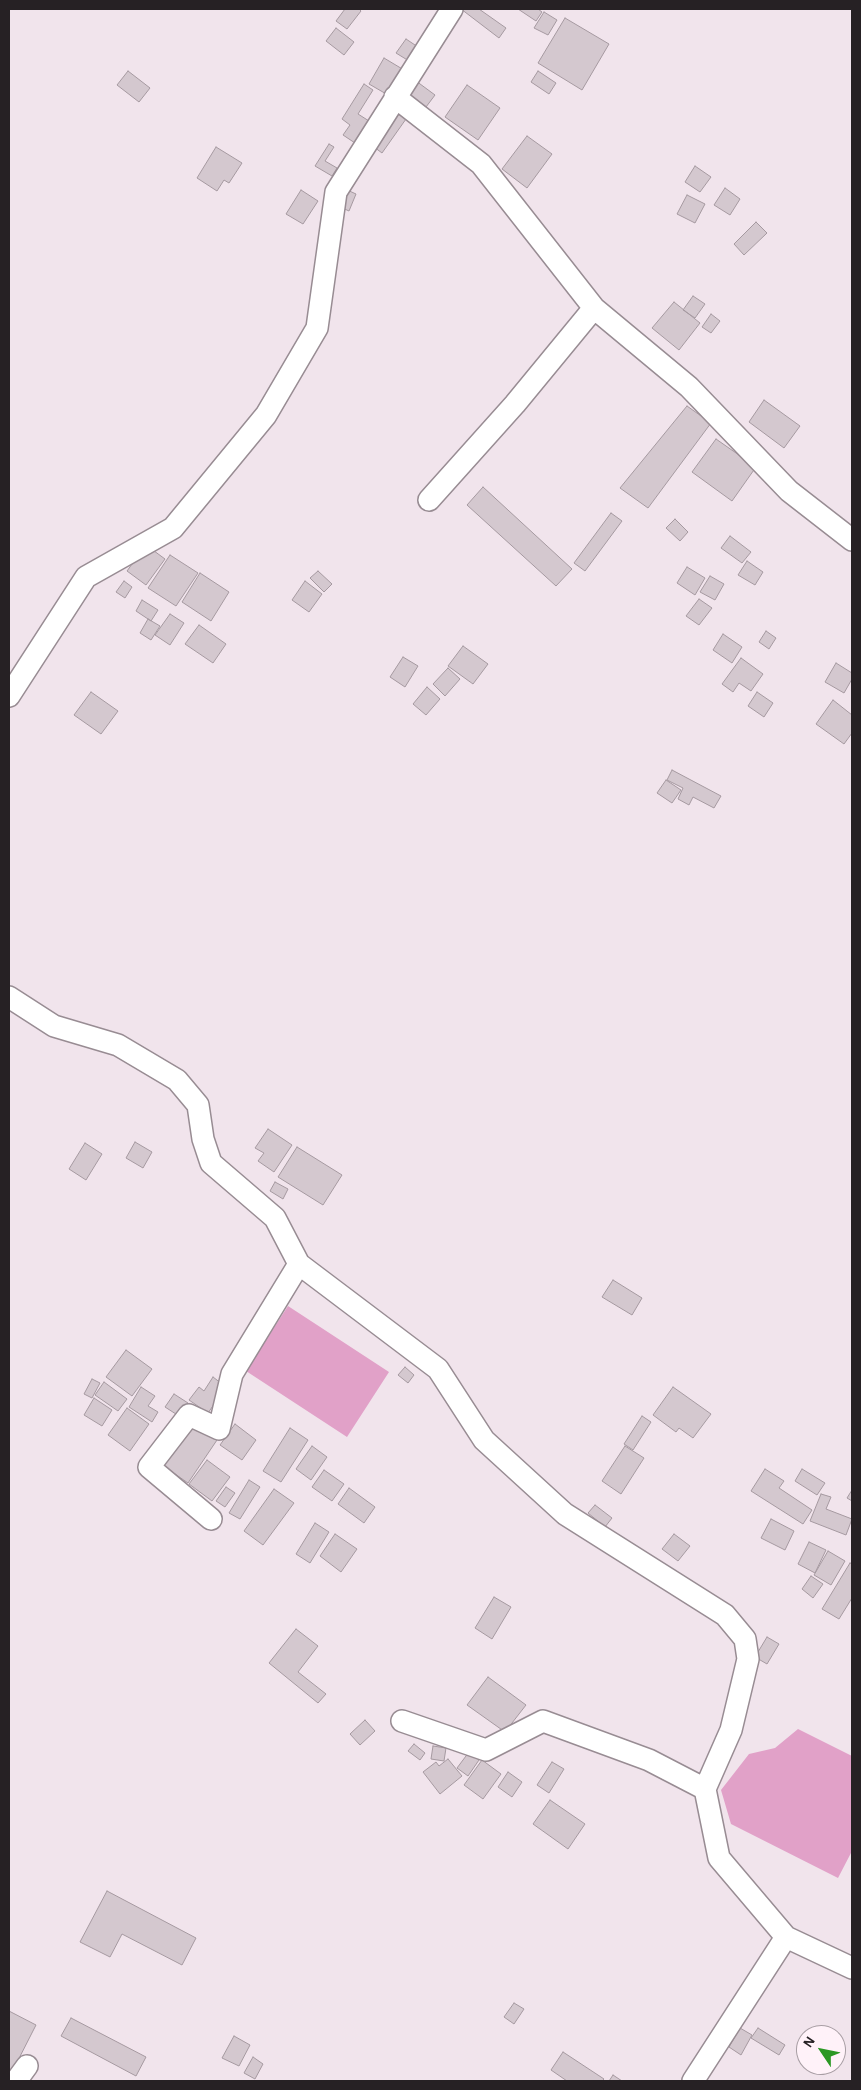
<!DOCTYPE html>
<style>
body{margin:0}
#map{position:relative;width:861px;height:2090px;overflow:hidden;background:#f1e4ec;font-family:"Alegreya Sans",sans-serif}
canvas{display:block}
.frame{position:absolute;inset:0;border:10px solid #262124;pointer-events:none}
.north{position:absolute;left:796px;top:2025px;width:50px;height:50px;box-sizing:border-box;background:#fff2f9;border:1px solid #a89ea4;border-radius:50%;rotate:304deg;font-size:14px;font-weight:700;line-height:20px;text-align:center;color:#262124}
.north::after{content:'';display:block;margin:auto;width:18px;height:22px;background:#2b9824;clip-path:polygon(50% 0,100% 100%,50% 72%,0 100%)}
</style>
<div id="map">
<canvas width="861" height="2090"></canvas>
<div class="frame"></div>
<div class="north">N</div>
</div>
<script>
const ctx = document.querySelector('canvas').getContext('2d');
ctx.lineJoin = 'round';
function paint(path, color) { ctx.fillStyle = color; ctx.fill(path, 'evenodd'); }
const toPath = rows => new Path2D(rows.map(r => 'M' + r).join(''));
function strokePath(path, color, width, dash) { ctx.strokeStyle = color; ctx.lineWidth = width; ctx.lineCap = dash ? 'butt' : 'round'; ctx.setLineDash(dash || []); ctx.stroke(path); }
const water = toPath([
 [288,1306,389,1372,347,1437,246,1371],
 [798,1729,852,1756,852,1851,838,1878,731,1824,721,1790,749,1754,775,1748]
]);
const building = toPath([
 [345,9,359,9,361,11,347,29,336,21,345,9],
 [461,9,479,9,506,28,499,38,461,9],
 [518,9,538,9,542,12,536,21,518,9],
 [544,12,557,20,548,35,534,28,544,12],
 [565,18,609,44,582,90,538,63,565,18],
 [336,28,354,42,344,55,326,41,336,28],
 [406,39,418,47,409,61,396,53,406,39],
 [384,58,404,70,388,95,369,84,384,58],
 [128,71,150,88,139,102,117,85,128,71],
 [538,71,556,83,549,94,531,82,538,71],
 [412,78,435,95,426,107,403,91,412,78],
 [364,84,373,90,358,114,369,121,355,143,343,135,350,125,342,119,364,84],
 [467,85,500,108,478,140,445,117,467,85],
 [394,111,406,119,382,153,370,144,394,111],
 [527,136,552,154,527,188,502,169,527,136],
 [329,144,334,147,325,161,337,168,332,176,315,166,329,144],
 [216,147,242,163,229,183,224,180,217,191,197,178,216,147],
 [695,166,711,177,700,192,685,182,695,166],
 [725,188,740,199,730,215,714,205,725,188],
 [345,189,356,194,349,211,338,206,345,189],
 [301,190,318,201,303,224,286,214,301,190],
 [687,195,705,204,695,223,677,214,687,195],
 [756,222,767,233,744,255,734,244,756,222],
 [693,296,705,304,695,318,683,310,693,296],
 [674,302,700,323,679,350,652,328,674,302],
 [711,314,720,321,711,333,702,327,711,314],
 [764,400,800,426,784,448,749,422,764,400],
 [687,406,711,423,648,508,620,488,687,406],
 [716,439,756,467,732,501,692,472,716,439],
 [483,487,572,569,556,586,467,505,483,487],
 [611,513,622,521,585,571,574,563,611,513],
 [675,519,688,532,680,541,666,528,675,519],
 [730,536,751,552,742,563,721,548,730,536],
 [146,545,165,559,146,585,127,571,146,545],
 [170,555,198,573,176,606,148,588,170,555],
 [747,561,763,572,755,585,738,575,747,561],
 [687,567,705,578,695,595,677,583,687,567],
 [318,571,332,584,324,592,310,578,318,571],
 [200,573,229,592,211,621,182,602,200,573],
 [710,576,724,584,715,600,700,592,710,576],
 [124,581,132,587,125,598,116,592,124,581],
 [305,581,322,594,309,612,292,600,305,581],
 [699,599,712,608,699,625,686,616,699,599],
 [142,600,158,610,151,621,136,611,142,600],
 [170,614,184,623,170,645,155,635,170,614],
 [148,619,160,626,151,640,140,633,148,619],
 [199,625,226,644,213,663,185,644,199,625],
 [766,631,776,638,769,649,759,642,766,631],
 [723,634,742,647,732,663,713,650,723,634],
 [463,646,488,664,473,684,448,666,463,646],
 [403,657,418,666,405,687,390,677,403,657],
 [741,658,763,674,751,691,739,683,733,692,722,684,741,658],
 [836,663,852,673,852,679,844,693,825,682,836,663],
 [448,668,460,679,445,696,433,684,448,668],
 [427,687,440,699,426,715,413,704,427,687],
 [91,692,118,711,101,734,74,715,91,692],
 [757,692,773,703,764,717,748,706,757,692],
 [833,700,852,715,852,733,844,744,816,724,833,700],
 [672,770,721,796,714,808,693,797,689,805,678,799,683,788,667,780,672,770],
 [666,780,681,790,672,803,657,793,666,780],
 [268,1129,292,1145,274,1172,258,1161,264,1153,255,1148,268,1129],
 [135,1142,152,1152,143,1168,126,1158,135,1142],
 [85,1143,102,1154,86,1180,69,1169,85,1143],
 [297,1147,342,1175,323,1205,278,1177,297,1147],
 [275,1182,288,1189,283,1199,270,1191,275,1182],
 [613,1280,642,1298,632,1315,602,1297,613,1280],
 [126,1350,152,1369,132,1396,106,1377,126,1350],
 [405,1367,414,1375,408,1383,398,1375,405,1367],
 [213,1377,226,1387,208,1413,189,1400,199,1387,204,1391,213,1377],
 [92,1379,100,1383,92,1398,84,1394,92,1379],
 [104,1382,127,1399,118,1411,95,1395,104,1382],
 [141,1387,155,1396,148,1406,158,1412,152,1422,129,1407,141,1387],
 [673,1387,711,1414,693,1438,679,1428,676,1432,653,1415,673,1387],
 [174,1394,188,1403,179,1416,165,1407,174,1394],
 [94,1398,112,1410,102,1426,84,1415,94,1398],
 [127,1408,149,1424,130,1451,108,1435,127,1408],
 [642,1416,651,1422,633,1450,624,1444,642,1416],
 [192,1423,217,1440,188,1483,162,1465,192,1423],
 [235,1424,256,1440,242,1460,220,1445,235,1424],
 [290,1428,308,1440,281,1482,263,1471,290,1428],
 [312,1446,327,1457,311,1480,296,1469,312,1446],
 [625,1446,644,1458,621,1494,602,1481,625,1446],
 [207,1460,230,1477,212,1501,189,1484,207,1460],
 [765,1469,784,1481,779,1488,812,1510,803,1524,751,1491,765,1469],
 [802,1469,825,1483,817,1495,795,1481,802,1469],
 [324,1470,344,1484,332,1501,312,1487,324,1470],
 [249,1480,260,1487,240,1519,229,1513,249,1480],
 [226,1487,235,1493,225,1507,216,1501,226,1487],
 [349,1488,375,1507,364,1523,338,1504,349,1488],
 [274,1489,294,1503,263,1545,244,1531,274,1489],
 [852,1490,852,1501,847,1498,852,1490],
 [821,1494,831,1497,826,1509,852,1519,846,1535,810,1521,821,1494],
 [595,1505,612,1518,605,1527,588,1513,595,1505],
 [771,1519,794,1531,785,1550,761,1538,771,1519],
 [315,1523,329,1532,310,1563,296,1554,315,1523],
 [335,1534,357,1549,341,1572,320,1556,335,1534],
 [674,1534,690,1546,678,1561,662,1549,674,1534],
 [809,1542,826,1550,815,1573,798,1564,809,1542],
 [828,1551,845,1561,831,1585,814,1575,828,1551],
 [850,1563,852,1564,852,1598,839,1619,822,1609,850,1563],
 [811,1576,823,1584,813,1598,802,1589,811,1576],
 [494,1597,511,1607,492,1639,475,1628,494,1597],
 [296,1629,318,1646,298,1672,326,1694,318,1703,269,1663,296,1629],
 [767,1637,779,1644,767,1664,755,1657,767,1637],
 [488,1677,526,1705,505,1732,467,1705,488,1677],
 [365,1720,375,1731,360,1745,350,1734,365,1720],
 [414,1744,425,1753,420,1760,408,1751,414,1744],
 [433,1746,446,1748,444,1761,431,1759,433,1746],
 [469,1752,479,1760,468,1776,457,1768,469,1752],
 [448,1759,462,1776,440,1794,423,1772,436,1762,439,1766,448,1759],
 [482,1760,501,1774,483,1799,464,1785,482,1760],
 [552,1762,564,1769,549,1793,537,1785,552,1762],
 [508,1772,522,1782,512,1797,498,1787,508,1772],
 [550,1800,585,1824,568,1849,533,1824,550,1800],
 [107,1891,196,1938,182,1965,122,1934,110,1957,80,1942,107,1891],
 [514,2003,524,2009,514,2024,504,2017,514,2003],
 [9,2011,36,2025,9,2078,9,2011],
 [71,2018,146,2057,136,2076,61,2036,71,2018],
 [740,2028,752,2035,741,2055,729,2047,740,2028],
 [758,2028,785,2045,779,2055,751,2038,758,2028],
 [234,2036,250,2045,239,2066,222,2058,234,2036],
 [563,2052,604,2079,602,2081,567,2081,551,2070,563,2052],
 [253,2057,263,2064,255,2079,244,2073,253,2057],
 [613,2075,622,2081,609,2081,613,2075]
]);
const minor = toPath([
 [395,97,481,164,594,308,689,387,789,491,852,540],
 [429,500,515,404,594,308],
 [9,696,86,577,173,528,266,415,317,328,336,192,452,9],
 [9,997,54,1026,118,1045,177,1080,198,1105,203,1139,211,1163,275,1218,299,1264,438,1369,484,1440,565,1514,725,1615,745,1639,748,1659,731,1730,705,1789,719,1858,786,1937,852,1968],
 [211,1519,149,1467,189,1415,219,1429,232,1374,299,1264],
 [402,1721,486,1750,543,1721,649,1760,705,1789],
 [16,2081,27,2066],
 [693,2081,786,1937]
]);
paint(water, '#e1a1c8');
paint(building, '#d4c8cf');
strokePath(building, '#a599a0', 1);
strokePath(minor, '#988c93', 24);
strokePath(minor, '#fff', 21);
</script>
